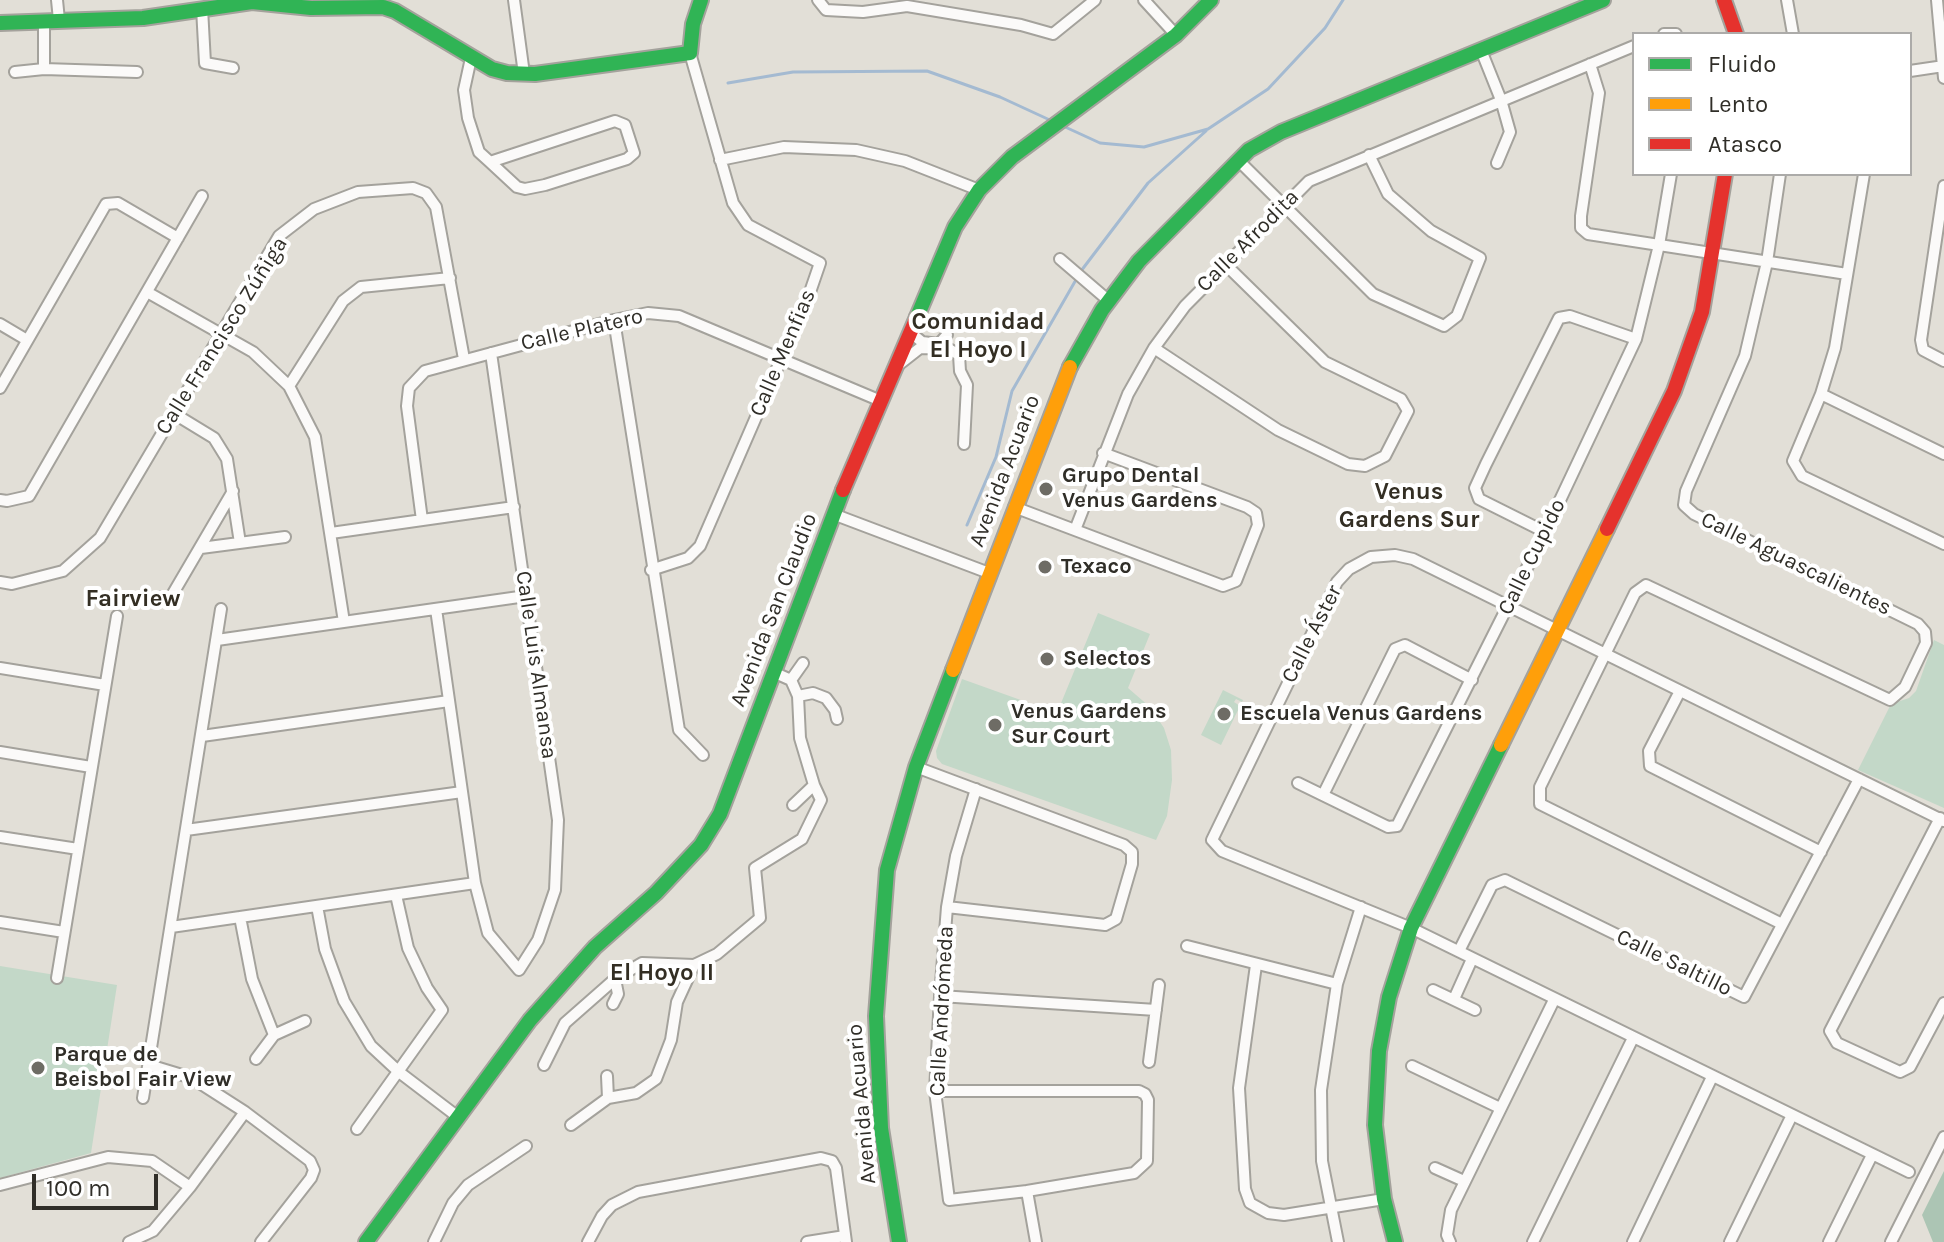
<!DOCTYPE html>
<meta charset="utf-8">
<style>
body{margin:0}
#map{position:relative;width:1944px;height:1242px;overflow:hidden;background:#e2dfd7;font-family:Karla,sans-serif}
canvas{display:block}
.legend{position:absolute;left:1632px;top:32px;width:280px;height:144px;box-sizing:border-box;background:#fff;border:2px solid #acaba9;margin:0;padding:10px 14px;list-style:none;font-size:24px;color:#302e28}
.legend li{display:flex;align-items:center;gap:16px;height:40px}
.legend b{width:40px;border:2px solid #acaba9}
.scale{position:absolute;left:32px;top:1174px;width:126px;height:36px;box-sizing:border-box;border:4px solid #302e28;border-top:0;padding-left:10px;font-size:24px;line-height:28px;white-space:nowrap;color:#302e28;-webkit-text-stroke:6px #fff;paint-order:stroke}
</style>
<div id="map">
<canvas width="1944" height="1242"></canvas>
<ul class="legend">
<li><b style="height:10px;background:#30b455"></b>Fluido</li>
<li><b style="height:10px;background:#ff9f0a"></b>Lento</li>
<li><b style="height:10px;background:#e5322d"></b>Atasco</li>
</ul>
<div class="scale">100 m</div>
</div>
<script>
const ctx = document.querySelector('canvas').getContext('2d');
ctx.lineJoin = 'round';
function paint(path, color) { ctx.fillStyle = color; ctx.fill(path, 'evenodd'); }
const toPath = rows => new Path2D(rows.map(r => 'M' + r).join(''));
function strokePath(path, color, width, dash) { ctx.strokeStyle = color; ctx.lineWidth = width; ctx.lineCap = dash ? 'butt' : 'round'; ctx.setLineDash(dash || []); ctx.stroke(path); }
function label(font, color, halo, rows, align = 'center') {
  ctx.font = font + ' Karla,sans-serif'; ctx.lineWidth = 8; ctx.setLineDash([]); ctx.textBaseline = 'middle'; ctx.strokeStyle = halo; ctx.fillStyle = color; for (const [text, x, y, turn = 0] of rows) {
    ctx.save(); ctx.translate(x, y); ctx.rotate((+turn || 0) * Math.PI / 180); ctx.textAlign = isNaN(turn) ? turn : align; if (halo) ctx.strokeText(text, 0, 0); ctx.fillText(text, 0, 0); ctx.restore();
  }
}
const green = toPath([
 [1098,613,1150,634,1128,688,1150,707,1164,728,1171,750,1172,780,1167,816,1156,840,942,764,937,758,936,751,962,679,1057,713],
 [1934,640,1944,645,1944,808,1858,770,1891,704,1909,698,1916,691],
 [1223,690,1243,700,1242,702,1236,699,1234,702,1240,706,1221,745,1201,735],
 [0,966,117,985,91,1153,0,1178]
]);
const forest = toPath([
 [1944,1171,1944,1242,1933,1242,1922,1215]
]);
const stream = toPath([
 [728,83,793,72,927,71,1000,97,1052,121],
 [1063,126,1100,143,1144,147,1208,129,1268,89,1325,28,1343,0],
 [1081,271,1148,183,1206,131],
 [967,525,996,457,1012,391,1077,278]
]);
const street = toPath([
 [57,0,59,20],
 [514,0,524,74],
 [818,0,826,10,863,12,907,6,1021,25,1053,34,1095,0],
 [1144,0,1176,35],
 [1787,0,1793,34],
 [1937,0,1944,78],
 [202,8,205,63,233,68],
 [1664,34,1676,34],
 [1481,50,1501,100,1510,132,1497,163],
 [471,58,464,90,468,118,479,152,490,162,517,187,525,189,545,185,627,159,634,153,625,125,615,121,490,162],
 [1590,64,1599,93,1581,216,1581,228,1588,234,1847,274],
 [44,69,44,21],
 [1910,71,1944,66],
 [15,72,44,69,137,72],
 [720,160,784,147,856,150,905,161,979,190],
 [1238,160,1373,294,1444,326,1457,316,1480,258,1431,231,1388,194,1369,155],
 [1780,174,1767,262,1745,356,1686,491,1684,505,1694,514,1918,624,1925,632,1926,643,1905,687,1890,700,1646,585,1635,593,1540,787,1540,804,1782,924],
 [1864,174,1835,348,1821,394,1793,461,1802,476,1944,544],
 [1944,186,1921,340,1923,350,1944,361],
 [1060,259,1109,301],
 [147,292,253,352,289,386,315,437,344,622],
 [614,320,679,730,703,755],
 [0,324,27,340],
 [910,332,922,342,939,344,947,335],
 [1154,348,1278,430,1348,464,1365,466,1385,456,1408,411,1401,399,1325,362,1225,264],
 [897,366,920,348,949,349,959,355,960,371,967,385,964,444],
 [289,386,343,301,361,287,450,278],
 [0,388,106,204,118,203,178,238],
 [1821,394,1944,454],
 [173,413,214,438,227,459,240,543],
 [0,500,7,501,29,496,202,196],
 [1014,507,1223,586,1236,581,1258,525,1256,513,1247,507,1103,453],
 [833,514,989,573],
 [422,520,407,406,409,388,425,371,614,320,648,313,679,316,881,401],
 [1075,530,1128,394,1154,348,1185,306,1309,181,1634,46],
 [1545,532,1479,499,1475,488,1486,464,1559,318,1570,316,1636,339],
 [331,533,514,507],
 [201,548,285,537],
 [651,570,688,558,700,546,809,295,820,263,748,225,733,203,690,53],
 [0,582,12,584,63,571,100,538,279,236,314,209,358,192,413,188,426,193,436,207,464,359],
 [159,597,168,602,233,491],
 [436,609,475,883,488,933,519,970,538,940,555,890,558,820,491,353],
 [217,640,526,596],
 [0,668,105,685],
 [773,672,791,680,798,696,800,738,814,785,793,805],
 [791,680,803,663],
 [1680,691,1649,751,1650,766,1821,852],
 [798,696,813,693,826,698,835,710,837,719],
 [202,736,449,701],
 [0,752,91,767],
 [916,767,1124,845,1132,852,1132,864,1116,919,1105,925,947,907],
 [1298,783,1388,827,1397,826,1545,532,1636,339,1659,245,1671,174],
 [1323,795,1395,649,1405,645,1472,680],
 [1940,818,1830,1031,1837,1043,1900,1072,1910,1067,1944,1003],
 [186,830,462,792],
 [0,837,78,849],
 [317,906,325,949,344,1001,371,1046,399,1072,458,1117],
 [240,917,252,979,274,1035],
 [0,922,64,932],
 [171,927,475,883],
 [1187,946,1337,984],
 [1459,951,1492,885,1505,880,1744,997,1859,779],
 [1256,965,1239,1088,1245,1189,1250,1203,1268,1213,1284,1215,1384,1199],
 [57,978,117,616],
 [1433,990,1475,1010],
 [940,996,1156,1010],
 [1454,999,1472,959],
 [613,1004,618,994,615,979],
 [256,1059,274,1035,305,1021],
 [1149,1062,1159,985],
 [149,1065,192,1078,245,1112,310,1161,314,1170,311,1178,261,1242],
 [544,1065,565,1023,615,979,642,963,694,965],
 [1412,1066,1500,1108],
 [935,1091,1139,1091,1145,1094,1148,1100,1147,1161,1134,1173,1027,1191,949,1200,935,1091,940,996,947,907,956,856,976,789],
 [143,1098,221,609],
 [608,1098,636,1093,656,1079,671,1040,677,1002,694,965,717,954,760,918,755,868,802,839,821,800,814,785],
 [571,1125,608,1098,607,1076],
 [357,1129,442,1010,427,988,408,948,396,895],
 [1435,1168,1464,1181],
 [1909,1172,1411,928,1222,851,1212,840,1337,582,1349,569,1371,557,1395,555,1413,559,1944,821],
 [0,1185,108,1157,152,1161,190,1187],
 [1027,1191,1036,1242],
 [129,1242,153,1231,190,1187,245,1112],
 [434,1242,453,1203,468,1185,526,1146],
 [588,1242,602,1216,612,1205,638,1192,821,1158,832,1161,836,1168,846,1242],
 [807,1242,845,1236],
 [1338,1242,1322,1161,1321,1090,1337,984,1361,907],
 [1450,1242,1447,1235,1451,1210,1554,1000],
 [1533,1242,1633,1038],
 [1633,1242,1712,1077],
 [1730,1242,1792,1115],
 [1829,1242,1872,1155],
 [1891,1242,1944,1137]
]);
const fast = toPath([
 [0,23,143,18,252,2,311,8,383,7,395,11,492,69,507,73,535,74,690,53,693,24,701,0],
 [917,317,955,227,979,190,1012,157,1176,35,1211,0],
 [1070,367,1102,310,1139,261,1249,150,1281,132,1603,0],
 [366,1242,530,1020,595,947,656,893,701,845,720,814,843,490],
 [899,1242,881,1128,876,1016,887,870,916,767,953,670],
 [1395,1242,1384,1199,1375,1125,1379,1051,1389,997,1411,928,1501,745]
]);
const slow = toPath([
 [953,670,1070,367],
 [1501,745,1607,529]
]);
const jam = toPath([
 [1724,0,1736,34],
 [843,490,917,317],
 [1607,529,1674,391,1702,312,1725,174]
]);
const markers = [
 [1046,489,8,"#6e6c65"],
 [1045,567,8,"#6e6c65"],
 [1047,659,8,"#6e6c65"],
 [1224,714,8,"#6e6c65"],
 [995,725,8,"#6e6c65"],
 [38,1068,8,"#6e6c65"]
];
const streetNames = [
 ["Calle Afrodita",1248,241,-45],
 ["Calle Platero",582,330,-13],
 ["Calle Francisco Zúñiga",222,336,-58],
 ["Calle Menfias",783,353,-67],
 ["Avenida Acuario",1005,471,-69],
 ["Calle Cupido",1532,557,-64],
 ["Calle Aguascalientes",1796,564,26],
 ["Avenida San Claudio",774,610,-69],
 ["Calle Áster",1312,634,-63],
 ["Calle Luis Almansa",536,665,82],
 ["Calle Saltillo",1674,963,26],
 ["Calle Andrómeda",942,1011,-87],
 ["Avenida Acuario",862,1104,-95]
];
const poiNames = [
 ["Grupo Dental",1062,476],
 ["Venus Gardens",1062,501],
 ["Texaco",1061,567],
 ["Selectos",1063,659],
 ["Venus Gardens",1011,712],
 ["Sur Court",1011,737],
 ["Escuela Venus Gardens",1240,714],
 ["Parque de",54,1055],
 ["Beisbol Fair View",54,1080]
];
const neighbourhoodNames = [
 ["Comunidad",978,322],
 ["El Hoyo I",978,350],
 ["Venus",1409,492],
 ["Gardens Sur",1409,520],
 ["Fairview",133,599],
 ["El Hoyo II",662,973]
];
paint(green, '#c3d8c8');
paint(forest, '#acc5b4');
strokePath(stream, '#a4bad1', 3);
strokePath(street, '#a4a29c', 14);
strokePath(fast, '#a4a29c', 18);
strokePath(slow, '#a4a29c', 18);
strokePath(jam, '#a4a29c', 18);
strokePath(street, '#fbfaf9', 10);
strokePath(fast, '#30b455', 14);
strokePath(slow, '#ff9f0a', 14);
strokePath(jam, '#e5322d', 14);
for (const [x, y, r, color] of markers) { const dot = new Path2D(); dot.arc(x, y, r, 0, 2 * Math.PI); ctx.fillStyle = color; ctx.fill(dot); strokePath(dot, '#fff', 3); }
label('22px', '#302e28', '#fff', streetNames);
label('bold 22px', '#302e28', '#fff', poiNames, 'left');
label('bold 24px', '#332e23', '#fff', neighbourhoodNames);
</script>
